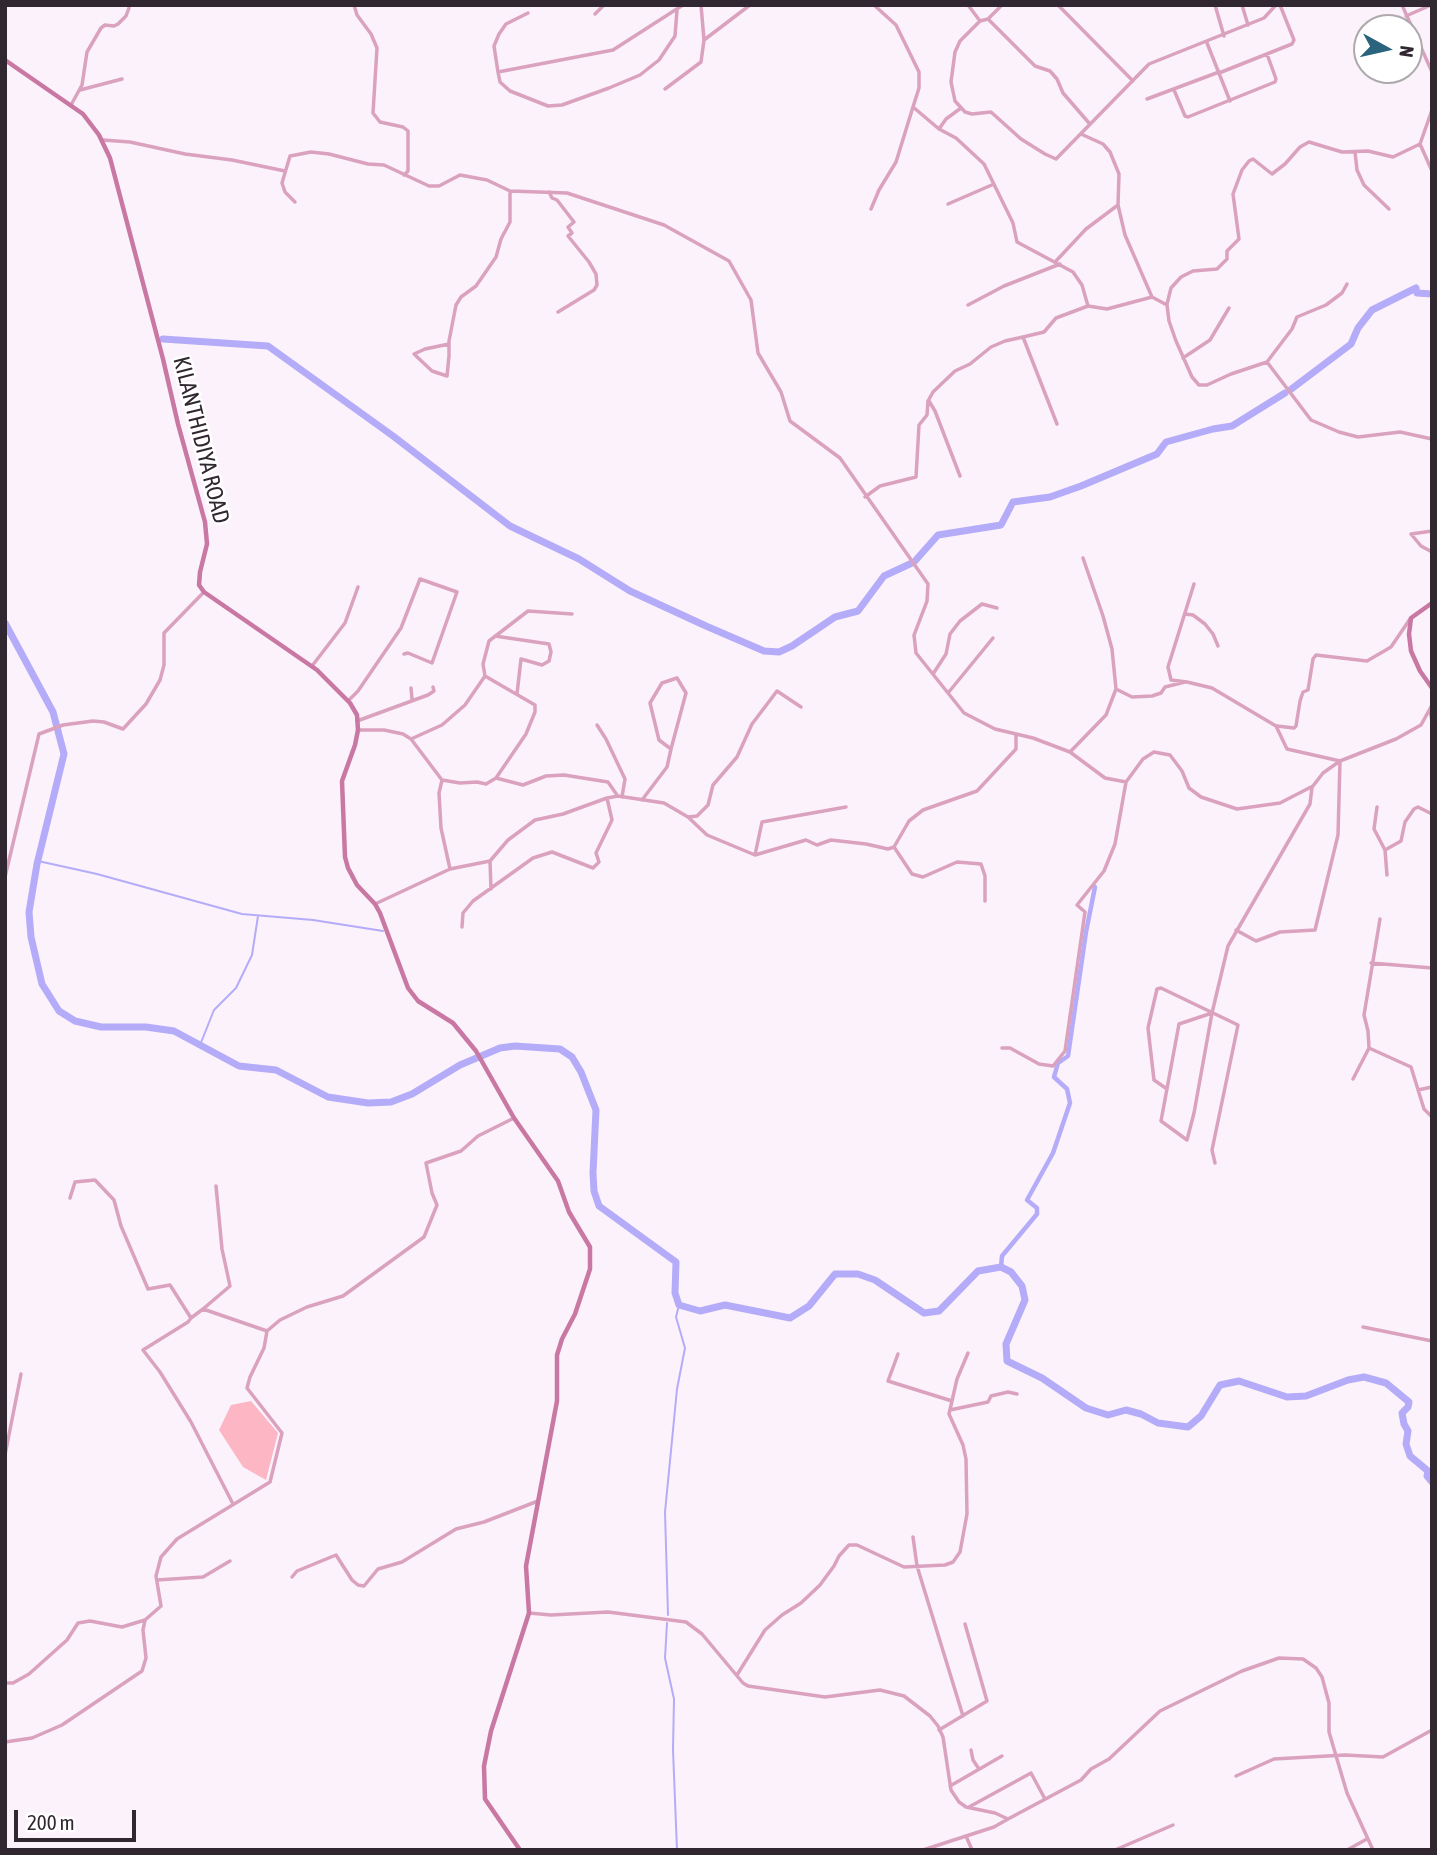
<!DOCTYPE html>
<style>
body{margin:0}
#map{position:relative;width:1437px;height:1855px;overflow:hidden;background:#fcf2fb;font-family:"Asap Condensed",sans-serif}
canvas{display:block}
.frame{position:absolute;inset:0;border:7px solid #312730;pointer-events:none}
.north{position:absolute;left:1353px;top:14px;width:70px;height:70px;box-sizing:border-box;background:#fff;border:2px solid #ada9ac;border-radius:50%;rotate:98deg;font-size:19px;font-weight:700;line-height:28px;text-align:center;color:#312730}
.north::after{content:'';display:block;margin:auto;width:24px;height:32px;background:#29637c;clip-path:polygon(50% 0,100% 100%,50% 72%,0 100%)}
.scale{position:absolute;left:14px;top:1810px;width:122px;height:32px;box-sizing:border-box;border:4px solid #312730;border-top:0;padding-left:9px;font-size:21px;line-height:24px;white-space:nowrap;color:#312730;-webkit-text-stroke:5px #fff;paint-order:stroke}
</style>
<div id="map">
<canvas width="1437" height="1855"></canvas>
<div class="frame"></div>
<div class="north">N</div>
<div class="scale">200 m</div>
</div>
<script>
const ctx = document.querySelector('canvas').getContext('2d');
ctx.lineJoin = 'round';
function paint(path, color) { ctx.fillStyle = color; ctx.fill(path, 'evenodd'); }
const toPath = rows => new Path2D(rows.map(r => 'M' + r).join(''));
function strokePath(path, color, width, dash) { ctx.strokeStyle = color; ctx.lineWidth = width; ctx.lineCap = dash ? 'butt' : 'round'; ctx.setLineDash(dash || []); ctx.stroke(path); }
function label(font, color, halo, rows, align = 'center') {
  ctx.font = font + ' "Asap Condensed",sans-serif'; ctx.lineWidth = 5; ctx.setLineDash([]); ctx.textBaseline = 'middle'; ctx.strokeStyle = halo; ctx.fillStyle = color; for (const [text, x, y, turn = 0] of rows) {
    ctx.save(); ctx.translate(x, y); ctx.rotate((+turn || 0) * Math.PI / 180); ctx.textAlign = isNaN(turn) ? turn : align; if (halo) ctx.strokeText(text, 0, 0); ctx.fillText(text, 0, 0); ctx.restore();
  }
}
const green = toPath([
 [251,1401,278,1433,266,1480,243,1467,219,1430,231,1405]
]);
const stream = toPath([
 [38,861,97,874,242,914,313,920,383,931],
 [200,1045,214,1010,236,988,252,955,258,916],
 [668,1615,665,1512,677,1389,685,1348,676,1317,679,1305],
 [667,1623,665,1658,674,1699,673,1750,677,1850]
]);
const canal = toPath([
 [1001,1267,1002,1256,1037,1214,1037,1208,1027,1200,1053,1153,1070,1103,1067,1089,1054,1077,1058,1063,1068,1056,1086,932,1095,887]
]);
const river = toPath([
 [163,339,268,346,393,436,510,526,579,559,630,591,706,626,764,651,779,652,792,646,835,617,858,611,884,576,912,563],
 [1290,390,1351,344,1358,328,1372,310,1416,288,1417,293,1432,294],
 [915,561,938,535,1001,525,1013,502,1050,497,1081,486,1157,454,1166,442,1213,429,1232,426,1285,393],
 [5,623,53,712,64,754,37,864,29,912,31,937,42,984,59,1011,75,1021,101,1027,146,1027,174,1031,239,1066,276,1070,328,1097,368,1103,391,1102,412,1094,460,1065,500,1048,515,1046,560,1049,572,1057,581,1072,596,1110,593,1173,594,1191,599,1206,676,1262,675,1293,679,1305,700,1311,725,1305,790,1318,809,1306,835,1274,858,1274,875,1280,924,1313,939,1311,978,1271,1001,1267,1011,1272,1022,1286,1025,1300,1006,1344,1007,1361,1042,1378,1086,1408,1108,1415,1126,1410,1141,1414,1158,1423,1188,1427,1201,1416,1220,1385,1239,1381,1287,1397,1306,1396,1348,1380,1364,1377,1386,1383,1409,1402,1408,1407,1402,1413,1404,1424,1408,1431,1406,1444,1410,1456,1428,1471,1427,1476,1432,1482]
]);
const street = toPath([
 [354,5,357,15,371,34,377,48,373,113,380,122,403,127,408,131,408,171,404,175],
 [874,5,896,25,919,72,919,88,913,107,939,129,956,138,984,164,1013,223,1017,242,1073,272,1082,285,1088,306],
 [968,5,980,21,988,19,1002,5],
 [1058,5,1133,81],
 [1215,5,1224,36],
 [1242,5,1248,25],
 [1402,5,1432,72],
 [677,10,675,36,659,60,640,75,609,88,562,105,548,106,510,91,500,82,498,72,613,50,683,5],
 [595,14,604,5],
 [1406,16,1431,5],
 [988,19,1035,66,1050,71,1057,79,1063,93,1089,123],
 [980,21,960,41,955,52,951,82,955,101,965,112,972,114,991,112,1021,139,1045,154,1056,159,1149,64,1264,18,1276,5],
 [704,40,750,5],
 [1207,43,1230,101],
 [1409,50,1421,50],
 [498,72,494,46,499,34,506,24,528,13],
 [1219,73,1292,44,1294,40,1280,5],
 [665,89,701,62,704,40,701,5],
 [80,90,122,79],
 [1174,90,1185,116,1188,117,1275,82,1276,79,1267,54],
 [1147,99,1219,72],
 [71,105,82,85,87,52,101,28,105,25,114,26,118,24,126,16,129,8],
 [1432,110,1420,144,1432,171],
 [939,129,946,119,961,108],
 [1081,134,1103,144,1110,152,1119,174,1118,205,1125,235,1152,297,1167,305,1169,321,1176,341,1192,377,1199,385,1207,385,1231,374,1267,362,1311,420,1339,432,1358,437,1400,432,1432,439],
 [103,140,130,142,185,154,232,160,285,171],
 [1355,152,1357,170,1364,185,1389,209],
 [549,192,552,198,557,200,574,222,568,227,572,233,568,236,589,262,596,274,597,285,594,290,558,312],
 [295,202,285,192,282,183,290,156,311,152,329,154,368,164,384,165,429,186,439,186,460,175,487,180,510,191,567,193,664,225,729,261,751,300,758,353,781,392,790,421,840,458,928,584,927,601,914,635,916,653,964,713,995,729,1033,738,1070,752,1105,778,1126,782],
 [948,204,994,184],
 [871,209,879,190,896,162,913,107],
 [1056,261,1086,229,1118,205],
 [1167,304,1171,288,1181,277,1193,271,1217,269,1227,259,1227,251,1239,239,1233,194,1242,170,1249,161,1253,159,1272,174,1285,164,1300,147,1309,142,1342,152,1368,151,1393,157,1420,144],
 [968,305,1004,286,1060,264],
 [449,344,425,349,414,354,432,371,447,376,449,356,449,341,456,305,461,297,476,286,496,257,501,239,510,222,510,191],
 [1183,358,1210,340,1229,308],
 [1267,362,1292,329,1297,317,1326,305,1342,293,1347,284],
 [929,401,935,411,960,476],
 [1057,424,1023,337,1044,332,1056,318,1088,306,1107,309,1152,297],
 [865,497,880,486,916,477,919,425,927,415,928,401,933,392,955,371,970,364,991,347,1005,341,1023,337],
 [1432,531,1411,534,1421,546,1432,552],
 [1194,584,1168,667,1171,680,1187,682,1212,688,1276,726,1287,749,1340,761,1338,835,1315,930,1280,932,1256,941,1236,930],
 [1185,614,1193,615,1205,624,1213,634,1218,646],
 [495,636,549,644,551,652,549,661,542,665,521,659,517,694],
 [312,666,345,623,358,587],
 [933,674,946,654,950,634,960,621,982,604,997,608],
 [485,676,483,664,489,641,528,611,572,614],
 [411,688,412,699],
 [1116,689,1132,697,1152,696,1161,693,1165,687,1185,682],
 [948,693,993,638],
 [348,701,358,691,401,628,420,579,457,592,432,663,408,653,404,654],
 [1430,711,1432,721],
 [357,721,428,695,434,691,433,687],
 [597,725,606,739,625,779,622,797],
 [1277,726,1294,728,1296,726,1300,701,1303,692,1308,690,1313,659,1316,655,1367,661,1391,647,1410,619],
 [359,730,384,730,403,734,411,739,442,780,460,783,477,782,486,784,496,778,526,734,535,712,535,705,485,676,465,705,442,725,411,739],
 [1070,752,1106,715,1116,689,1112,649,1103,616,1083,558],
 [1432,752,1432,765],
 [496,778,523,785,546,776,564,775,608,782,617,795],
 [442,780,439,793,441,828,450,869],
 [642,800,667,767,671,749,686,693,677,678,662,683,650,703,659,740,671,749],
 [1377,807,1374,829,1385,850],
 [688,817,697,816,708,805,713,785,737,757,752,724,777,691,801,707],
 [894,847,912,874,923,877,957,862,981,864,985,876,985,901],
 [755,855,762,822,846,807],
 [1387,875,1385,850,1401,841,1405,822,1414,809,1418,807,1432,814],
 [5,877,39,734,63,725,93,721,104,722,123,729,146,704,160,680,164,665,164,633,204,592],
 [491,889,490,861,508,840,535,820,563,814,607,798],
 [375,904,450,869,490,861],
 [462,927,463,913,473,901,533,858,552,852,593,868,599,862,596,853,612,820,607,798,618,796,664,803,688,817,707,835,755,855,806,840,817,845,831,840,866,844,888,849,894,847,909,821,923,810,977,791,1016,749,1016,734],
 [1371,963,1432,968],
 [1212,1013,1179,1024,1161,1121,1187,1140,1194,1113,1212,1013,1228,946,1310,804,1312,787],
 [1002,1048,1010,1048,1039,1064,1053,1066,1065,1051,1085,912,1077,905,1104,871,1115,844,1126,782,1143,759,1154,752,1170,755,1182,771,1189,788,1201,797,1237,809,1280,803,1313,786,1323,773,1340,761,1396,739,1421,725,1432,705],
 [1369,1048,1411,1067,1424,1109,1432,1117],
 [1353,1079,1369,1048,1368,1031,1364,1015,1380,919],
 [1167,1089,1154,1080,1148,1028,1157,989,1161,988,1238,1025,1212,1150,1215,1163],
 [1418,1090,1432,1087],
 [70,1198,75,1182,95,1180,114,1200,121,1226,148,1289,170,1285,191,1318,203,1309,267,1331],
 [203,1309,230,1286,222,1249,216,1186],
 [191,1318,188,1322,143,1350,160,1372,191,1422,233,1504],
 [1363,1327,1432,1341],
 [898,1354,888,1381,952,1401],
 [950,1410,988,1402,991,1396,1008,1392,1017,1394],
 [5,1455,21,1374],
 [913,1537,917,1566,963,1716],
 [292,1577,297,1571,336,1555,352,1580,358,1585,364,1586,378,1569,402,1562,456,1529,484,1522,538,1501],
 [157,1580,203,1577,230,1561],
 [529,1613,551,1615,608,1612,686,1622,702,1634,743,1683,748,1686,825,1697,880,1690,904,1696,930,1716,938,1726,943,1737,951,1790,959,1802,966,1807,995,1813,1008,1819,1081,1780,1091,1769,1109,1759,1160,1711,1242,1671,1279,1658,1303,1659,1316,1668,1322,1677,1329,1703,1329,1732,1347,1793,1373,1850],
 [737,1675,765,1630,782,1615,801,1603,820,1585,834,1566,839,1556,849,1545,857,1545,904,1567,945,1565,953,1562,960,1552,967,1514,966,1459,963,1445,949,1414,957,1379,968,1353],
 [5,1683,13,1683,29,1674,67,1640,78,1623,90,1621,122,1627,145,1620,161,1606,156,1576,161,1557,177,1539,270,1482,282,1433,247,1388,250,1377,264,1348,267,1331,280,1320,307,1307,343,1296,424,1237,437,1205,432,1193,426,1163,461,1151,478,1136,514,1118],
 [939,1730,987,1701,965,1624],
 [5,1742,32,1738,62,1725,142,1671,146,1658,143,1630,145,1620],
 [971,1750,973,1760,979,1769],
 [1236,1776,1274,1759,1345,1755,1383,1757,1432,1730],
 [950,1786,1002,1756],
 [969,1807,1031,1773,1045,1799],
 [966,1836,972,1850],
 [923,1850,994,1827,1008,1819],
 [1115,1850,1173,1825],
 [1347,1850,1367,1839]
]);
const secondary = toPath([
 [5,60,83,114,99,135,110,158,163,359,178,424,205,522,207,544,200,572,199,585,204,592,317,670,350,703,357,715,358,730,355,745,342,781,345,857,348,868,357,885,375,904,380,913,408,988,418,1001,453,1023,476,1051,514,1118,558,1181,569,1212,590,1247,590,1269,575,1314,562,1339,557,1355,557,1401,526,1566,529,1613,491,1731,484,1766,485,1799,520,1850],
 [1432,603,1411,618,1409,634,1411,651,1420,671,1432,688]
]);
const streetNames = [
 ["KILANTHIDIYA ROAD",201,440,76]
];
paint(green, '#fdb7c4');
strokePath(stream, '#b4acf8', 2);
strokePath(canal, '#b4acf8', 4.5);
strokePath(river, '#b4acf8', 7);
strokePath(street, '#daa2be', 3.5);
strokePath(secondary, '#c978a3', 4.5);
label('23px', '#312730', '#fff', streetNames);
</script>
